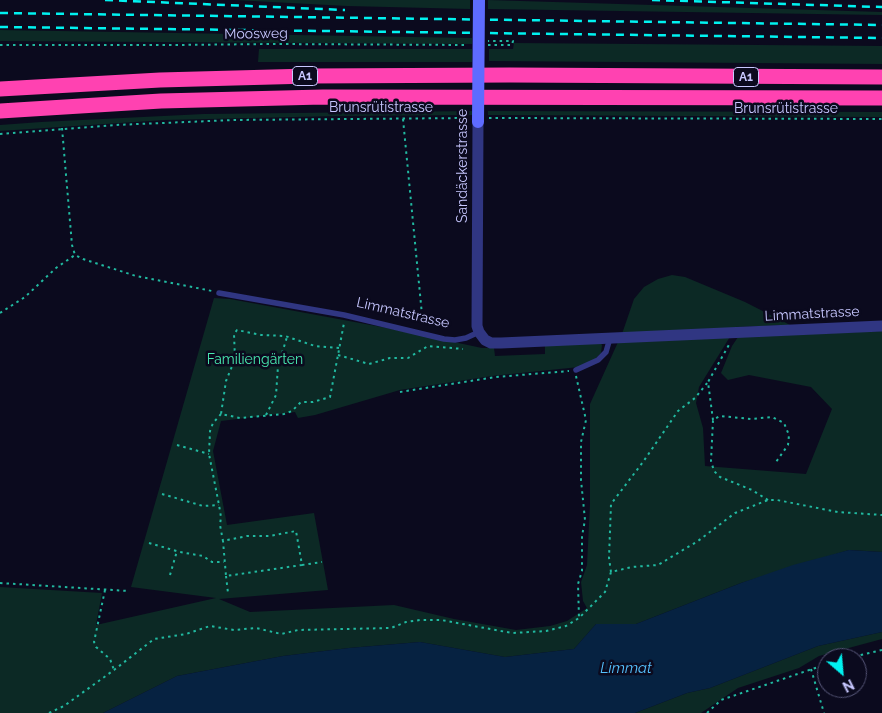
<!DOCTYPE html>
<meta charset="utf-8">
<style>
body{margin:0}
#map{position:relative;width:882px;height:713px;overflow:hidden;background:#0b0a1e;font-family:Raleway,sans-serif}
canvas{display:block}
.north{position:absolute;left:817px;top:648px;width:50px;height:50px;box-sizing:border-box;background:#0b0a1e;border:1px solid #565678;border-radius:50%;rotate:153deg;font-size:14px;font-weight:700;line-height:20px;text-align:center;color:#c7c7ff}
.north::after{content:'';display:block;margin:auto;width:18px;height:22px;background:#00f2f0;clip-path:polygon(50% 0,100% 100%,50% 72%,0 100%)}
</style>
<div id="map">
<canvas width="882" height="713"></canvas>
<div class="north">N</div>
</div>
<script>
const ctx = document.querySelector('canvas').getContext('2d');
ctx.lineJoin = 'round';
function paint(path, color) { ctx.fillStyle = color; ctx.fill(path, 'evenodd'); }
const toPath = rows => new Path2D(rows.map(r => 'M' + r).join(''));
function strokePath(path, color, width, dash) { ctx.strokeStyle = color; ctx.lineWidth = width; ctx.lineCap = dash ? 'butt' : 'round'; ctx.setLineDash(dash || []); ctx.stroke(path); }
function label(font, color, halo, rows, align = 'center') {
  ctx.font = font + ' Raleway,sans-serif'; ctx.lineWidth = 5; ctx.setLineDash([]); ctx.textBaseline = 'middle'; ctx.strokeStyle = halo; ctx.fillStyle = color; for (const [text, x, y, turn = 0] of rows) {
    ctx.save(); ctx.translate(x, y); ctx.rotate((+turn || 0) * Math.PI / 180); ctx.textAlign = isNaN(turn) ? turn : align; if (halo) ctx.strokeText(text, 0, 0); ctx.fillText(text, 0, 0); ctx.restore();
  }
}
const green = toPath([
 [234,0,470,0,470,9,347,6],
 [488,0,882,12,882,15,488,9],
 [0,30,472,38,472,44,0,41],
 [514,43,882,46,882,64,489,61,489,49,513,49],
 [259,49,472,49,472,62,258,62],
 [472,111,472,115,338,116,165,120,0,131,0,125,41,122,204,114],
 [488,111,882,112,882,117,488,115],
 [672,275,685,277,745,302,790,325,736,327,699,387,696,403,703,428,705,466,806,474,832,409,811,387,749,375,728,380,721,373,732,346,738,337,882,331,882,552,849,550,741,583,636,624,596,624,574,649,505,657,420,642,349,648,283,656,177,676,103,713,0,713,0,587,102,593,96,625,216,598,131,587,214,298,230,299,387,328,482,348,494,348,495,356,545,354,545,345,600,342,602,345,601,353,595,359,579,367,492,376,400,390,315,415,298,418,295,412,221,421,213,451,227,525,314,513,328,590,219,599,250,612,394,605,454,619,516,630,550,626,567,621,587,608,583,601,581,582,587,565,590,504,590,404,623,331,634,299,644,287,658,279],
 [882,632,882,639,819,656,799,668,738,688,701,713,635,713,687,693,710,688,818,646]
]);
const water = toPath([
 [849,550,882,552,882,632,818,646,710,688,687,693,635,713,103,713,177,676,283,656,349,648,420,642,505,657,574,649,596,624,636,624,741,583,793,565]
]);
const path = toPath([
 [0,45,176,45,272,44,468,45],
 [488,45,512,45,513,41,488,41],
 [489,118,882,119],
 [403,119,423,325],
 [62,128,72,245,75,255],
 [0,134,115,125,234,120,467,118],
 [0,313,25,297,56,268,75,255,83,259,136,276,212,291],
 [339,348,315,346,285,336,261,335,237,330,234,334,235,359,226,381,221,414,240,418,284,414,292,411,301,402,313,402,330,397,338,355,344,323],
 [338,355,369,364,390,358,408,358,428,346,463,349],
 [576,376,586,420,581,442,581,480,585,520,582,536,582,571,578,584,579,618],
 [400,392,496,377,569,371],
 [221,414,213,423,210,431,209,454,219,505,221,517,220,525,223,541,247,536,270,536,296,531,302,565,226,576,223,541],
 [266,415,276,395,278,366,287,337],
 [713,420,708,382,730,343],
 [177,445,209,454],
 [162,494,203,506,219,505],
 [768,500,752,490,720,477,714,471,711,461,713,420,720,416,751,419,772,417,784,423,789,435,788,445,776,462],
 [149,543,180,552,203,556,212,562,224,562],
 [302,565,322,562],
 [611,572,609,558,611,504,643,462,678,411,695,398,708,382],
 [170,575,177,551],
 [226,576,228,593],
 [0,583,129,591],
 [105,590,94,642,96,647,110,659,114,670],
 [848,658,882,650],
 [811,669,824,713],
 [49,713,64,706,114,670,154,639,186,634,210,626,234,630,256,628,281,634,298,630,391,628,406,622,420,620,441,620,512,633,546,631,566,626,579,618,605,592,611,572,632,567,658,565,698,541,735,513,768,500,777,500,838,512,882,515],
 [707,713,721,700,827,664]
]);
const lane = toPath([
 [219,293,344,315,444,339,455,340,466,338,479,332],
 [576,370,598,360,606,352,610,338]
]);
const street = toPath([
 [478,122,477,326,479,332,485,340,491,343,501,343,882,326]
]);
const highway = toPath([
 [0,89,160,80,310,76,510,75,882,77],
 [0,111,161,101,323,97,882,98]
]);
const rail = toPath([
 [105,0,345,10],
 [652,0,882,7],
 [0,13,882,25],
 [0,27,882,38]
]);
const secondaryBridge = toPath([
 [478,122,479,0]
]);
const shields = [
 [305,76,25],
 [746,77,25]
];
const shieldNames = [
 ["A1",305,76],
 ["A1",746,77]
];
const streetNames = [
 ["Moosweg",256,34,-1],
 ["Brunsrütistrasse",381,108],
 ["Brunsrütistrasse",786,109],
 ["Sandäckerstrasse",463,166,-90],
 ["Limmatstrasse",403,313,13],
 ["Limmatstrasse",812,314,-3]
];
const parkNames = [
 ["Familiengärten",255,360]
];
const waterNames = [
 ["Limmat",626,668]
];
paint(green, '#0c2925');
paint(water, '#062241');
strokePath(path, '#21b9a0', 2, [2.5, 4]);
strokePath(lane, '#303682', 5.5);
strokePath(street, '#303682', 11);
strokePath(highway, '#ff42b1', 15);
strokePath(rail, '#00f2f0', 2.5, [8, 6]);
strokePath(secondaryBridge, '#5e6bff', 12);
for (const [x, y, w] of shields) { const box = new Path2D(); box.roundRect(x - w / 2, y - 9.5, w, 19, 4); ctx.fillStyle = '#0b0a1e'; ctx.fill(box); strokePath(box, '#c7c7ff', 1); }
label('bold 12px', '#c7c7ff', null, shieldNames);
label('14px', '#c7c7ff', '#0b0a1e', streetNames);
label('14px', '#48eab0', '#0b0a1e', parkNames);
label('italic 15px', '#55c2ff', '#0b0a1e', waterNames);
</script>
